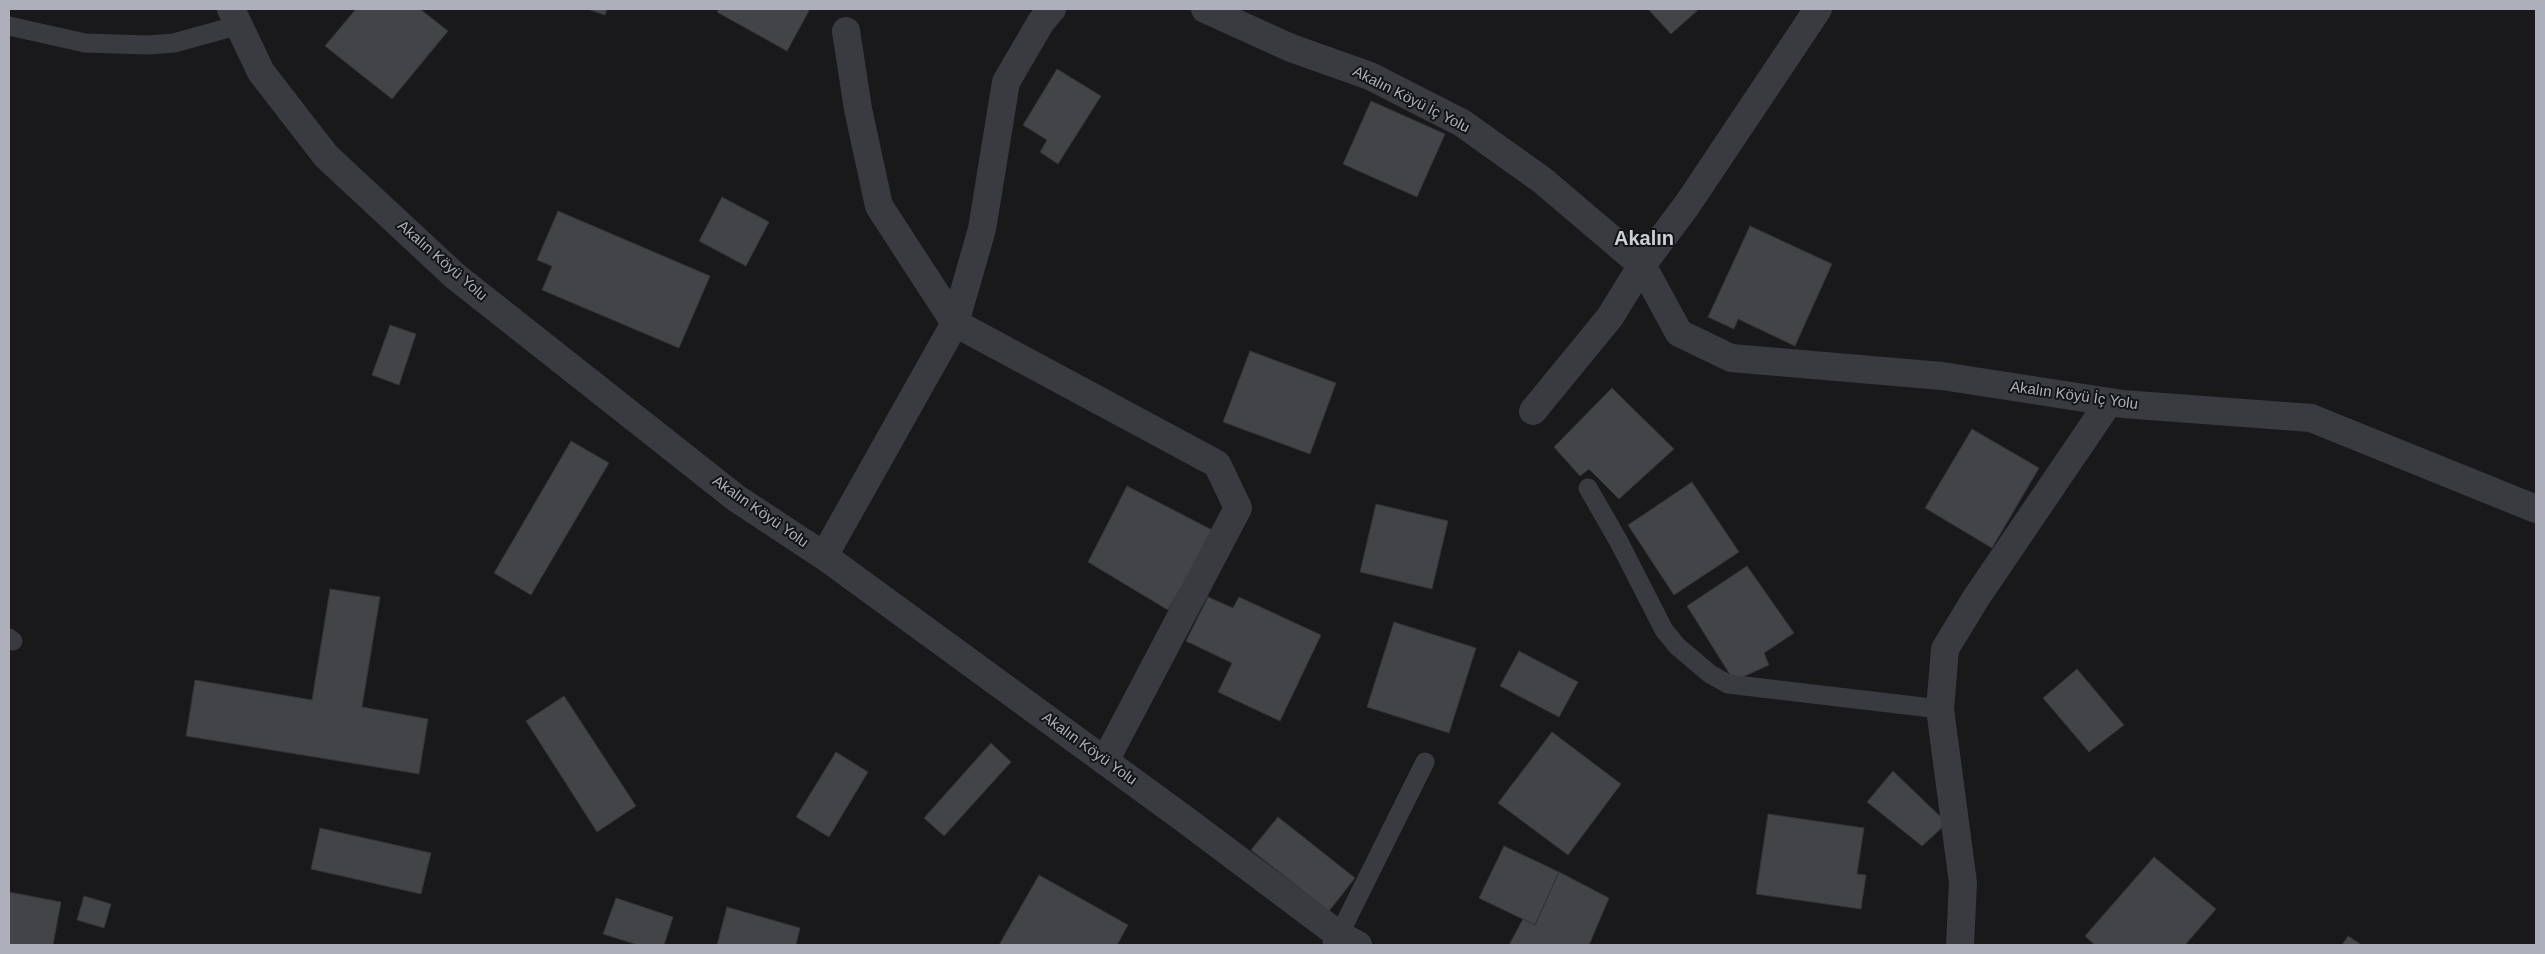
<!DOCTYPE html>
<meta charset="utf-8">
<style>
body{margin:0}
#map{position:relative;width:2545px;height:954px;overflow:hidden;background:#19191b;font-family:Arial,sans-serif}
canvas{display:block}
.frame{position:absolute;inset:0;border:10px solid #adb0ba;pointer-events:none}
</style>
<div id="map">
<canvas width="2545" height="954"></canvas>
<div class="frame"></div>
</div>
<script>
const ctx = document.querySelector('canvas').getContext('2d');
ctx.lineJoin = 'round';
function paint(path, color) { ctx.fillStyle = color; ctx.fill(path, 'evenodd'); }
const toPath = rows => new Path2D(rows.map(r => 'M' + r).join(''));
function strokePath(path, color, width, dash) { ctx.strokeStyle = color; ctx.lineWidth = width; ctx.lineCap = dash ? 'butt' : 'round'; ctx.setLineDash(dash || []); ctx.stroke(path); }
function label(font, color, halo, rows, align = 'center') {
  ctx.font = font + ' Arial,sans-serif'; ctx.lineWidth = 4; ctx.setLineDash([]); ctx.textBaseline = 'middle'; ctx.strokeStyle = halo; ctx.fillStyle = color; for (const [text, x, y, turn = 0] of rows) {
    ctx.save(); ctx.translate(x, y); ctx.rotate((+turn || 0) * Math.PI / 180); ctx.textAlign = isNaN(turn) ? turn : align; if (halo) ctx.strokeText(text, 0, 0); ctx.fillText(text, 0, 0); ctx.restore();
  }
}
const building = toPath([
 [356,9,420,9,448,31,392,99,325,46,356,9],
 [587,9,607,9,605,15,587,9],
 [719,9,810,9,787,51,717,12,719,9],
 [1648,9,1699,9,1671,34,1648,9],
 [1057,69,1101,96,1058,164,1040,152,1047,140,1023,125,1057,69],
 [1371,101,1445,134,1417,197,1343,164,1371,101],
 [722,197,769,222,746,266,699,241,722,197],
 [558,211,710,276,679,348,542,290,552,266,537,260,558,211],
 [1750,226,1832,264,1795,346,1738,319,1734,329,1708,317,1750,226],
 [390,325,416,334,399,385,372,375,390,325],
 [1250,351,1336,383,1310,454,1223,422,1250,351],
 [1612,388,1674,449,1619,499,1589,469,1580,476,1554,447,1612,388],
 [1972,429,2039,468,1992,548,1925,508,1972,429],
 [571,441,609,463,531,595,494,573,571,441],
 [1692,482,1739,552,1674,595,1628,525,1692,482],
 [1127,486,1214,531,1168,610,1088,562,1127,486],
 [1376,504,1448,521,1432,589,1360,572,1376,504],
 [1747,566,1794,633,1764,653,1769,665,1734,681,1687,606,1747,566],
 [330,589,380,597,362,707,428,719,419,774,186,736,195,680,312,700,330,589],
 [1208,597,1233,608,1239,597,1321,635,1280,721,1218,692,1232,663,1186,641,1208,597],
 [1394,622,1476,648,1449,733,1367,707,1394,622],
 [1519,651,1578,682,1559,717,1500,686,1519,651],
 [2077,669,2124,725,2089,752,2043,698,2077,669],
 [564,696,636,806,597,832,526,721,564,696],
 [1552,732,1621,784,1568,855,1498,803,1552,732],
 [991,743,1011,762,944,836,924,818,991,743],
 [836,752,868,772,829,837,796,817,836,752],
 [1893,771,1947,823,1922,846,1867,802,1893,771],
 [1768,814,1864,828,1857,874,1866,875,1861,909,1756,894,1768,814],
 [1278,817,1355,878,1329,911,1251,850,1278,817],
 [320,828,431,853,421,894,311,869,320,828],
 [1504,846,1559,872,1535,925,1479,898,1504,846],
 [2154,857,2216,909,2185,945,2095,945,2085,936,2154,857],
 [1559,872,1609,898,1589,945,1509,945,1523,919,1535,925,1559,872],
 [1039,875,1128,925,1117,945,999,945,1039,875],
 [9,892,61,902,53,945,9,945,9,892],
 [84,896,111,904,104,928,77,920,84,896],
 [616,898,673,917,664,945,638,945,603,934,616,898],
 [727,907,800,928,796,945,717,945,727,907],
 [2348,936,2362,945,2342,945,2348,936]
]);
const service = toPath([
 [9,26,85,43,148,45,174,43,239,25],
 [1588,488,1619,542,1664,630,1677,646,1710,674,1728,684,1940,709],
 [9,638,13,641],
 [1332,942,1339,935,1425,762]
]);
const minor = toPath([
 [1205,9,1291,48,1370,76,1462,123,1542,180,1642,265,1679,333,1731,358,1942,376,2123,404,2311,418,2536,509],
 [846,31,858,109,879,206,955,323,1217,464,1238,508,1105,761],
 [1533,411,1610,317,1642,265,1687,205,1818,9],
 [824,556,955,323,982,229,1006,82,1041,22,1052,9],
 [1960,945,1963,883,1940,709,1945,649,1976,598,2109,402]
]);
const tertiary = toPath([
 [231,9,261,72,326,156,455,276,736,498,824,556,1183,818,1339,935,1358,945]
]);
const streetNames = [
 ["Akalın Köyü İç Yolu",1411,100,27],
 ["Akalın Köyü Yolu",442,261,41],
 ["Akalın Köyü İç Yolu",2074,396,8],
 ["Akalın Köyü Yolu",760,512,35],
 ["Akalın Köyü Yolu",1089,749,36]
];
const districtNames = [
 ["Akalın",1644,239]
];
paint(building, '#434448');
strokePath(building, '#343337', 1);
strokePath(service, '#3a3b40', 19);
strokePath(minor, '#3a3b40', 28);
strokePath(tertiary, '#3a3b40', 28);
label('15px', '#adb0ba', '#141416', streetNames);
label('bold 20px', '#cdcfd6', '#141416', districtNames);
</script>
